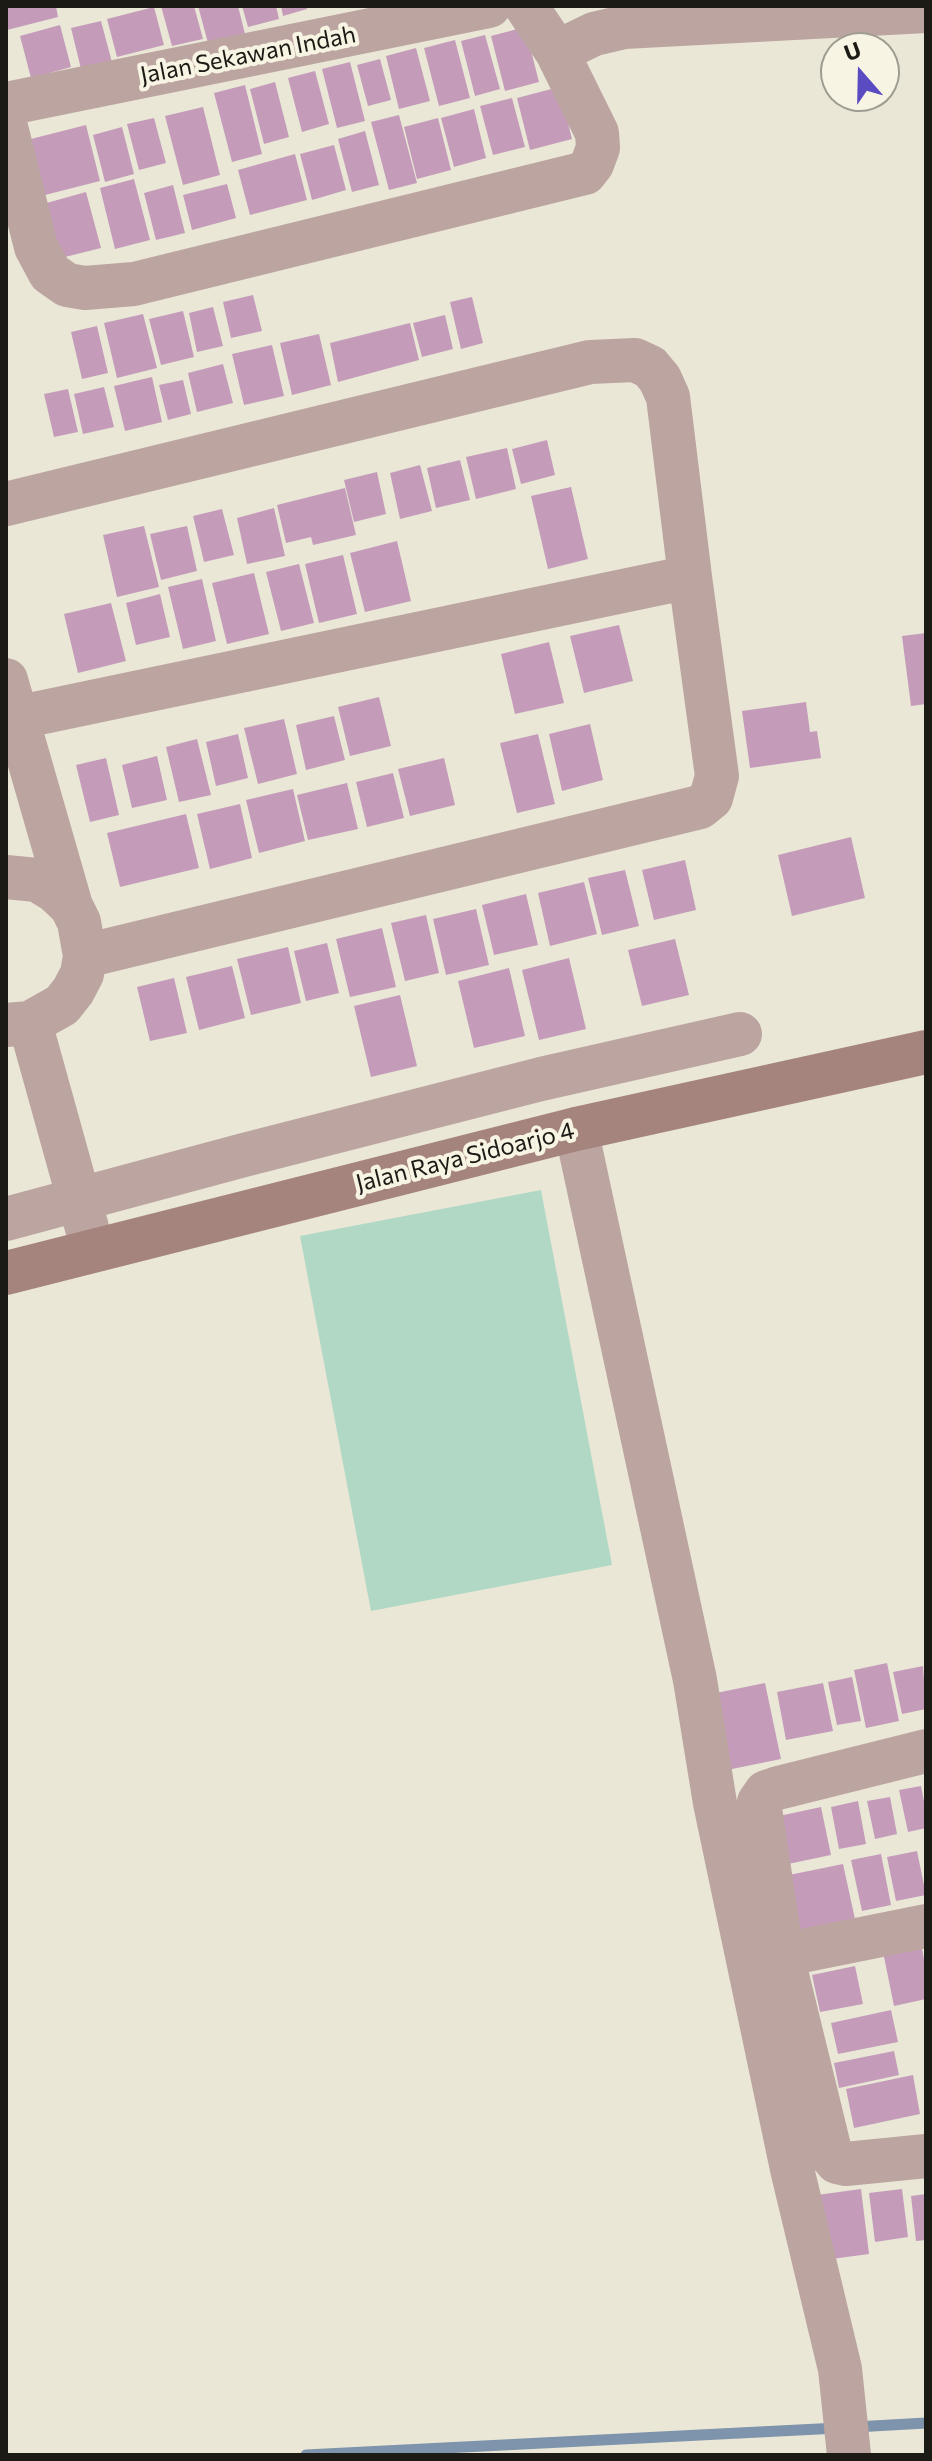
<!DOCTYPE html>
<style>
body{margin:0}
#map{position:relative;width:932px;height:2461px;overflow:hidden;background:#eae7d7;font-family:Commissioner,sans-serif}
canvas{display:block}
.frame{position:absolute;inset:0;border:8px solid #1c1a15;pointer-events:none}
.north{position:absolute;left:820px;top:32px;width:80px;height:80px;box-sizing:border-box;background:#f7f4e4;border:2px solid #9f9d91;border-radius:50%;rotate:340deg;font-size:22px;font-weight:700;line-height:32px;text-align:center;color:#1c1a15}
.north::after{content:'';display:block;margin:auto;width:28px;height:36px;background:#5a4bc3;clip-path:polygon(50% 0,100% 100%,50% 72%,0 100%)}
</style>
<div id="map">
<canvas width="932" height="2461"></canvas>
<div class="frame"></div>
<div class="north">U</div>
</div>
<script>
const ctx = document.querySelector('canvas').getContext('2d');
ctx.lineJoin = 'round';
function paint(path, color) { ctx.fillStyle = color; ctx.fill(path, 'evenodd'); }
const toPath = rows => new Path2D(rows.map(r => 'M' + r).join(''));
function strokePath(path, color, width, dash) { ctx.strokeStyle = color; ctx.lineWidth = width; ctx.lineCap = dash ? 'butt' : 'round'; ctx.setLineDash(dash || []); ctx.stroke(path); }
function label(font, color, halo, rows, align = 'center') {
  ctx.font = font + ' Commissioner,sans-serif'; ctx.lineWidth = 8; ctx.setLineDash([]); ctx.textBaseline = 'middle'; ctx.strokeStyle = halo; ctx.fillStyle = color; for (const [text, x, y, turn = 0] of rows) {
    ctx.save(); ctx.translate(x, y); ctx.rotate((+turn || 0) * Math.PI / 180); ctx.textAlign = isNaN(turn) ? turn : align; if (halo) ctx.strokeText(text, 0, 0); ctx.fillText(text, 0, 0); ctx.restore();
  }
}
const green = toPath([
 [541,1190,612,1565,371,1611,300,1236]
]);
const stream = toPath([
 [855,2427,926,2423],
 [306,2455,838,2428]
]);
const building = toPath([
 [6,6,56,6,58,17,7,30],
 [161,6,194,6,203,39,172,46],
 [198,6,238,6,245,34,208,43],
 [242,6,276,6,279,19,248,27],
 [281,6,306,6,307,9,283,16],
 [154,7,164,45,117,57,107,19],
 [101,21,113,66,82,73,71,28],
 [60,25,71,67,31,78,20,36],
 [525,27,539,82,505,91,491,36],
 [485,35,500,89,475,96,461,41],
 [455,40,470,98,439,106,424,48],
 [416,48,430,101,399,109,386,56],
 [380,59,391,100,368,106,357,65],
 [350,62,365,121,337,128,322,69],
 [315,71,329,124,302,132,288,78],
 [275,82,289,137,264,144,250,89],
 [245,85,262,154,232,162,214,93],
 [559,87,572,139,530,150,517,98],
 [512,98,525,147,493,155,480,106],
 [203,107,220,175,183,185,165,116],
 [474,109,486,158,454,167,441,118],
 [399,115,417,183,389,190,371,122],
 [154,118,166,163,139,170,127,124],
 [438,118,451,170,417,179,404,127],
 [86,125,100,181,41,196,27,140],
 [122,127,134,174,105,182,93,135],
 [365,131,379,185,352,192,338,139],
 [334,145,346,190,312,200,300,154],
 [295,154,307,200,250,215,238,170],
 [134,179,150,240,115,249,100,188],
 [227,184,236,218,192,230,183,195],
 [173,185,185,233,156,240,144,193],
 [86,192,101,248,57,259,43,204],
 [253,295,262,331,231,338,223,302],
 [472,297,483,343,461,349,450,302],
 [213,307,223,346,197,352,189,313],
 [183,311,194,357,161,365,149,319],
 [143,314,157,368,117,378,104,323],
 [445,315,453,349,422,357,413,323],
 [410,323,419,360,338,382,330,343],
 [97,326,108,373,82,379,71,332],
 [319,334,331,385,292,395,280,343],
 [272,345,284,396,244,405,232,354],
 [223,364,233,403,197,412,188,373],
 [152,377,162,422,125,431,114,386],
 [183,380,191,414,168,420,159,385],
 [104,387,114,427,83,434,74,394],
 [68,389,78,432,54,437,44,394],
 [547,440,555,475,521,484,512,449],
 [507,448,516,489,476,499,466,457],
 [460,460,470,500,436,508,427,468],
 [420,465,432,511,400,519,390,473],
 [377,472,386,514,354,522,344,480],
 [571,487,588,559,548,569,531,496],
 [345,488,356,535,313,545,311,537,286,543,277,505],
 [274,508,285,556,247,564,237,518],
 [222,509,234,555,204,562,193,516],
 [144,526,159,587,117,597,103,535],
 [187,526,197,571,161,580,150,534],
 [397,541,411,601,365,612,350,553],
 [343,555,357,614,319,623,305,564],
 [299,564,314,623,281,631,266,572],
 [254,573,269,634,227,644,212,583],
 [202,579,216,641,183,649,168,587],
 [160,594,170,637,136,645,126,603],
 [111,603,126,661,78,673,64,614],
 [619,625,633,681,584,693,570,636],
 [926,633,926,704,911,706,902,636],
 [549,642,564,703,515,714,501,654],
 [379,697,391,746,350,756,338,707],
 [806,702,810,732,817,731,821,758,750,768,742,711],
 [334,716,345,760,306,770,296,725],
 [284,719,297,774,258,784,244,728],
 [590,724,603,780,562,791,549,734],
 [238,734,248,778,216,786,206,742],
 [538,734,555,804,517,813,500,743],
 [197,739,211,795,179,802,166,747],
 [157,756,167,800,132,808,122,765],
 [106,758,119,815,90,822,76,765],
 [444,758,455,805,410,816,398,769],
 [393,773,404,818,367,827,356,782],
 [347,783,358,829,308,840,297,795],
 [293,789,305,841,259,853,246,800],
 [240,804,252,858,210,869,197,814],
 [186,814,199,868,120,887,107,833],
 [851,837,865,898,792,916,778,855],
 [685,860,696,910,654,920,642,870],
 [625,870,639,926,602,935,588,878],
 [584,882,597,934,550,946,538,893],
 [526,894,538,945,494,955,482,905],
 [476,909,489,965,446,975,433,919],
 [426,915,439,973,405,981,391,923],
 [382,928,396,987,350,997,336,939],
 [675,939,689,995,642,1006,628,950],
 [327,943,339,993,306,1001,294,951],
 [288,947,301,1003,251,1015,237,959],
 [569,958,586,1029,539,1040,522,970],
 [232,966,245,1018,199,1030,186,977],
 [509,968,525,1036,474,1048,458,981],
 [174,978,187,1033,150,1041,137,987],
 [400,995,417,1066,371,1077,354,1006],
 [887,1663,899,1721,866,1728,854,1670],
 [923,1666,926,1709,902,1714,893,1672],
 [852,1677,861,1721,837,1725,828,1682],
 [765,1683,781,1759,727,1770,711,1694],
 [823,1683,833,1731,786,1740,777,1692],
 [921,1786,926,1812,926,1828,908,1832,899,1790],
 [890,1797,897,1834,875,1839,867,1801],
 [858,1801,866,1844,839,1849,831,1807],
 [821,1807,831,1855,788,1864,779,1816],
 [917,1851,926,1895,896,1901,887,1857],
 [881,1854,891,1905,862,1911,851,1860],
 [843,1864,855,1919,800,1931,789,1875],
 [920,1939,926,1969,926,1999,894,2006,882,1947],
 [855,1966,863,2004,820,2012,812,1975],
 [891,2010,898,2042,838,2054,831,2023],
 [894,2051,899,2075,839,2088,834,2063],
 [913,2075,920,2114,854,2128,846,2089],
 [861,2189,869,2254,824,2260,817,2195],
 [902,2189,908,2237,875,2242,869,2193],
 [926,2194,926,2240,916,2241,911,2196]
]);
const street = toPath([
 [557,52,594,34,624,27,926,11],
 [6,104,489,6],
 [6,127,36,247,50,273,67,285,85,288,134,284,585,173,592,164,598,148,597,133,557,52,526,6],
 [6,504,590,362,635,360,650,367,660,379,668,397,690,577,15,718],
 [6,680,71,906],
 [6,877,37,880,55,891,71,906,79,922,85,956,82,974,73,991,62,1005,30,1023,6,1025],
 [85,956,700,807,711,798,717,776,690,577],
 [30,1023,87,1228],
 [576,1129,695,1680,715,1803,792,2169,840,2369,849,2455],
 [6,1219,244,1155,541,1079,740,1034],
 [926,1751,778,1788,766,1792,759,1802,782,1955,831,2155,837,2162,846,2164,926,2156],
 [753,1964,782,1955,926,1926]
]);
const secondary = toPath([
 [6,1273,576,1129,926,1052]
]);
const streetNames = [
 ["Jalan Sekawan Indah",248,55,-11],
 ["Jalan Raya Sidoarjo 4",465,1157,-14]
];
paint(green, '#b1d8c4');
strokePath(stream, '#7e93ac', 11);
paint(building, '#c49cba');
strokePath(street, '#bca4a0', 44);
strokePath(secondary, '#a6847e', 44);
label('24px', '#1c1a15', '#f7f4e4', streetNames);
</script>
